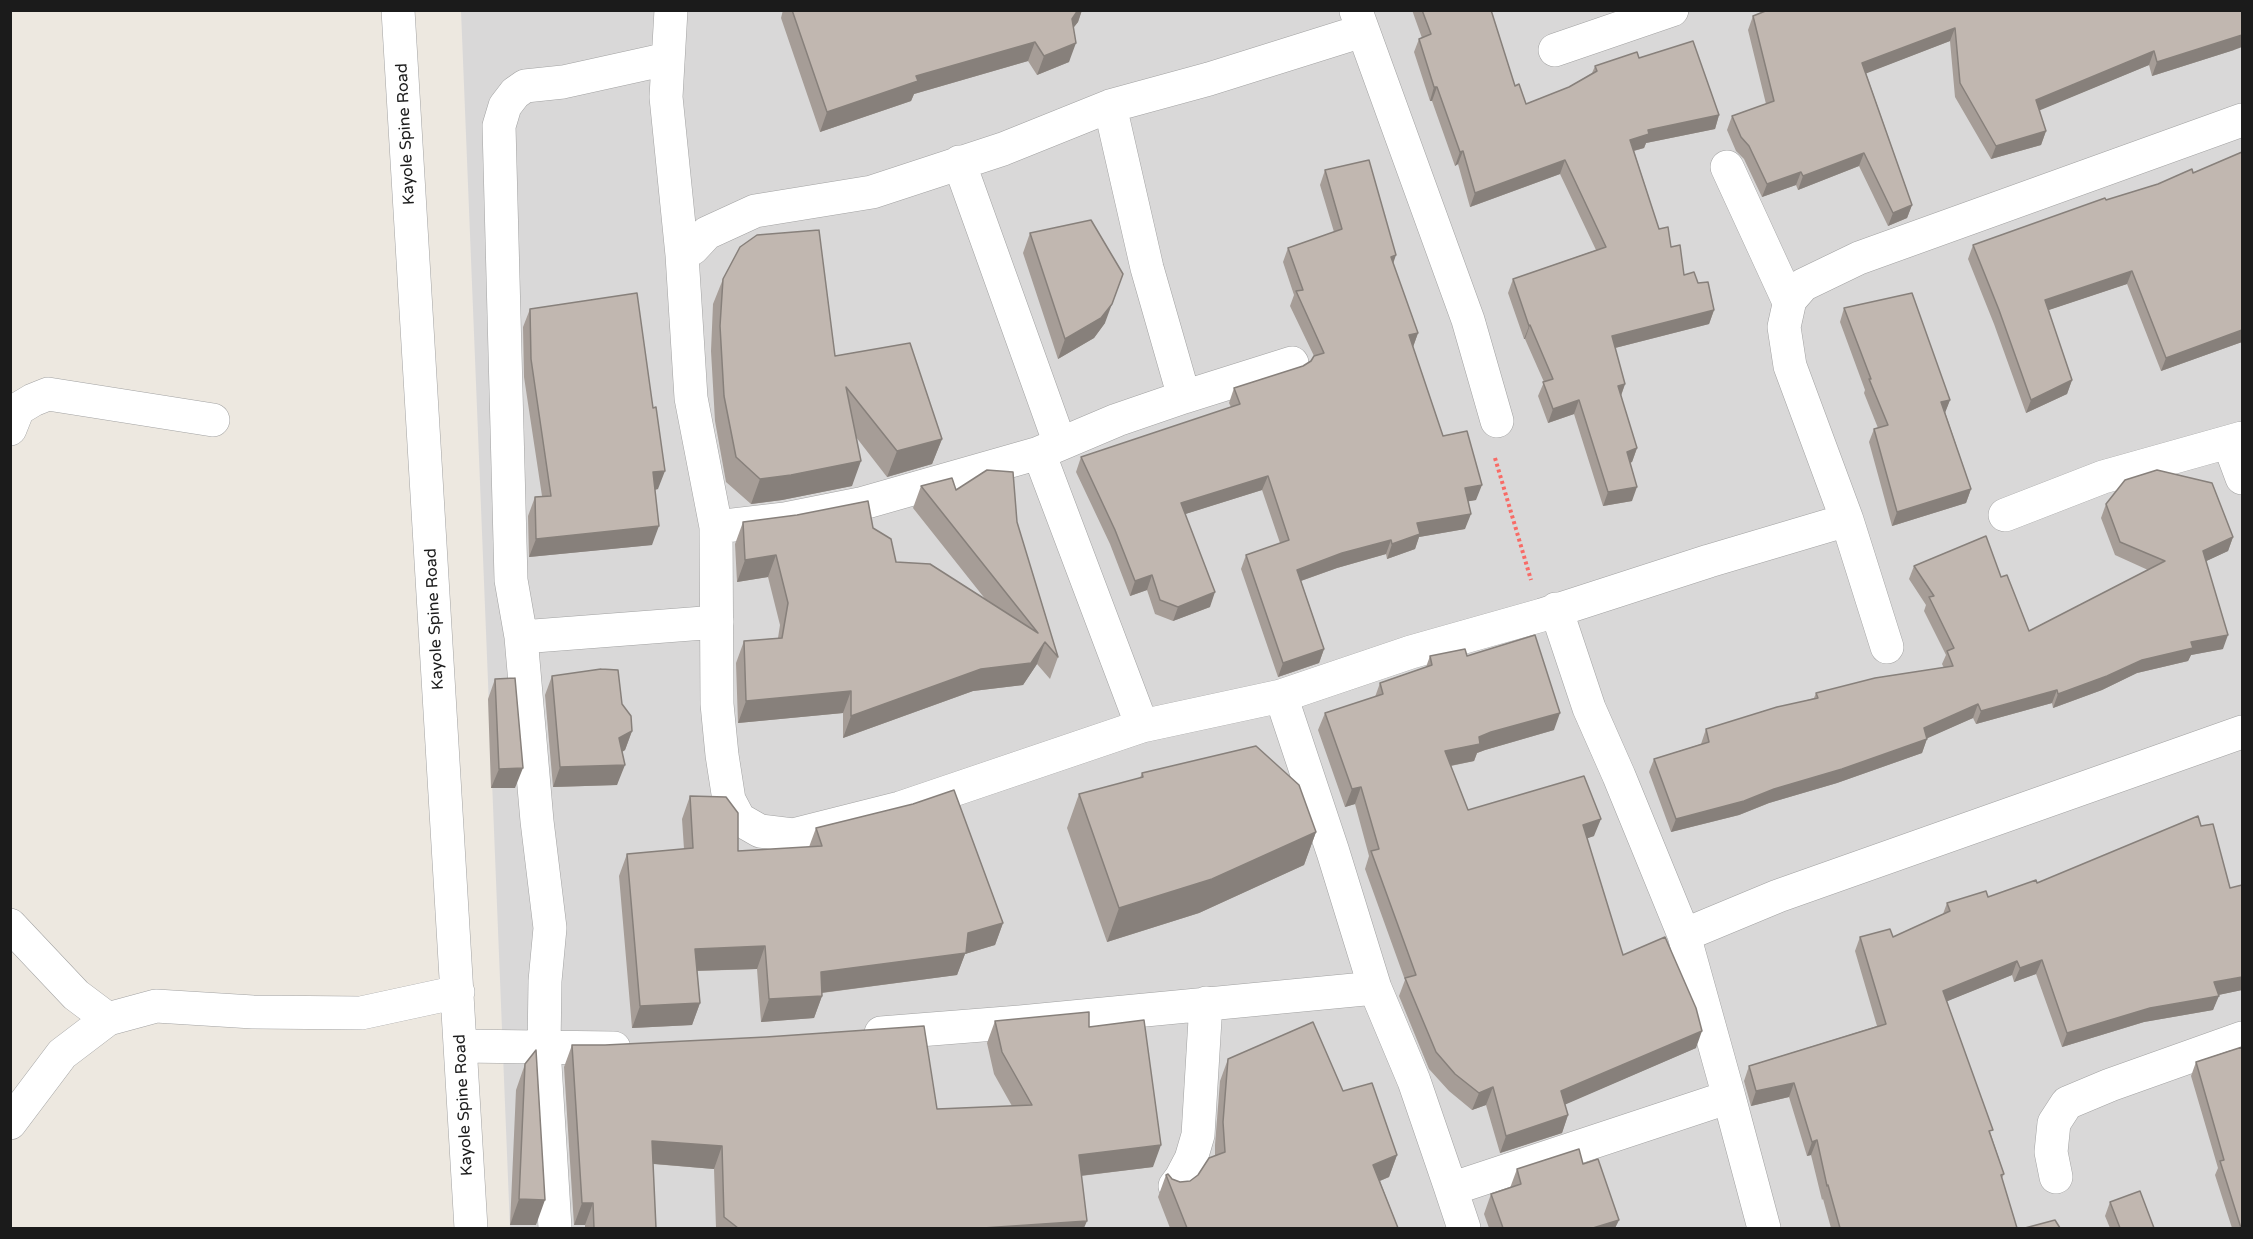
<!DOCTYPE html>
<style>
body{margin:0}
#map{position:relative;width:2253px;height:1239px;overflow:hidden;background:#ede8e0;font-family:"Varela Round",sans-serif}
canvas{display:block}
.frame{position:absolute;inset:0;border:12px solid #1b1b1b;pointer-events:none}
</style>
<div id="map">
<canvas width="2253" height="1239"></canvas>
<div class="frame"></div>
</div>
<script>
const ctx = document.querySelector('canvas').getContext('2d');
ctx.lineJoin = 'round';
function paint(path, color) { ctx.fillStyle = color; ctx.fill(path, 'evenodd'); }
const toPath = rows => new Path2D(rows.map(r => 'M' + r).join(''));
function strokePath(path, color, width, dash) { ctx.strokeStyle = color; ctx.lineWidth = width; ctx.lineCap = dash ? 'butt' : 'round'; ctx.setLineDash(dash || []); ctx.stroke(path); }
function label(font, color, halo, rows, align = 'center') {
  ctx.font = font + ' "Varela Round",sans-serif'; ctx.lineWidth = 5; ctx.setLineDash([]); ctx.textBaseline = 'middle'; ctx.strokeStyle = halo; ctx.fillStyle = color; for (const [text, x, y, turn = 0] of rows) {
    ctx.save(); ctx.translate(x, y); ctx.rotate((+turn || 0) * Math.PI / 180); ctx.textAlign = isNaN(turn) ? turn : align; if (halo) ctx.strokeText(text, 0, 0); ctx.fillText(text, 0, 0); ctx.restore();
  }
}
const residential = toPath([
 [461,11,2242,11,2242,1228,510,1228]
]);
const path = toPath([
 [1495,458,1531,580]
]);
const minor = toPath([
 [398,10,471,1228],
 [671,10,666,97,682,255,691,398,716,527,717,704,722,755,729,800,739,819,760,831,793,835,900,808,1142,726,1281,696,1411,652,1542,615,1709,561,1847,520,1887,647],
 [1356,11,1468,320,1497,421],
 [1555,50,1672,10],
 [1110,106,1147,268,1184,397,1117,420,1039,453,1142,726],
 [959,162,1060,444],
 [1727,167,1789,302],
 [682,255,693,248,707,233,755,211,872,192,1003,149,1110,106,1209,79,1362,31],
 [1184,397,1292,363],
 [10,429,18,409,33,400,48,394,213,420],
 [2229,443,2242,478],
 [2005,515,2103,477,2242,438],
 [1847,520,1790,366,1784,327,1790,300,1803,285,1859,258,2242,120],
 [716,527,785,519,860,504,1039,453],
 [1556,609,1589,708,1619,776,1684,935,1729,1097],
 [521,637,717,622],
 [1281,696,1333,852,1375,988,1414,1081,1451,1189],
 [10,925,76,995,108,1019,156,1006,253,1012,361,1013,458,992],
 [1684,935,1778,896,2242,732],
 [881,1033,1020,1022,1375,988],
 [460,1046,614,1048],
 [10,1123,62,1054,108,1019],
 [2056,1177,2051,1152,2054,1123,2067,1103,2110,1085,2242,1038],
 [1175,1186,1181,1178,1191,1159,1198,1135,1206,1003],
 [555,1228,544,1048,545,981,550,928,537,821,521,637,511,580,499,126,505,106,515,93,525,86,563,82,667,59],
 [1464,1228,1451,1189,1729,1097,1764,1228]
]);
const wall = toPath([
 [783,10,1082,10,1078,22,1074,27,1069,62,1037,75,1028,61,914,94,911,101,820,132,781,18],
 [1412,10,1491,10,1515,86,1526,104,1569,87,1592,73,1595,66,1639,58,1719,115,1715,129,1646,143,1644,148,1634,151,1659,229,1671,247,1684,275,1698,283,1714,310,1709,324,1615,348,1625,384,1621,396,1637,448,1632,462,1630,463,1632,501,1603,506,1574,414,1548,423,1538,396,1544,382,1525,339,1524,339,1508,293,1513,279,1596,250,1560,174,1470,207,1458,164,1455,166,1432,101,1430,101,1414,52,1419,39,1422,38],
 [1768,10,2234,50,2152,76,2149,65,2039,110,2046,131,2041,145,1991,159,1955,97,1950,41,1866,73,1912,205,1907,218,1888,226,1859,166,1798,190,1796,185,1762,197,1744,159,1736,151,1727,130,1732,116,1766,104,1748,30,1753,16],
 [2242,152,2242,342,2161,371,2127,284,2048,310,2072,380,2067,394,2026,413,1994,324,1968,259,1973,245,2106,200,2193,173],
 [1325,170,1393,263,1418,333,1413,347,1443,436,1476,500,1468,501,1465,529,1419,537,1415,549,1387,559,1386,554,1337,568,1301,581,1324,649,1319,663,1278,677,1241,569,1246,555,1280,543,1262,490,1185,514,1210,607,1173,621,1155,614,1147,590,1130,596,1110,544,1076,472,1081,457,1231,407,1229,403,1234,388,1303,366,1311,361,1314,356,1290,306,1294,295,1283,262,1288,248,1334,232,1320,185],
 [1030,233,1105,323,1094,338,1058,359,1023,253],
 [723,279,835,356,942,439,932,464,887,477,856,437,852,486,782,500,751,504,726,482,715,421,711,351,713,304],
 [1844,308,1950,400,1945,412,1971,489,1966,503,1892,526,1869,442,1874,429,1878,428,1864,393,1865,390,1840,322],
 [530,309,658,489,655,490,652,545,529,557,528,516,535,497,542,496,524,377,523,327],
 [921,486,956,490,1017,522,1058,657,1050,679,1037,664,1023,685,973,691,843,738,843,713,738,723,736,663,744,641,778,638,780,625,768,577,737,582,735,544,743,522,873,528,896,562,986,600,913,508],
 [2106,504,2233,537,2228,551,2206,561,2223,649,2191,655,2188,661,2137,673,2102,690,2053,708,2052,703,1976,724,1973,718,1927,738,1922,753,1837,783,1769,803,1739,815,1671,832,1649,772,1654,759,1701,744,1706,729,1814,698,1816,693,1944,668,1942,664,1946,655,1924,611,1926,605,1909,579,1914,566,2001,577,2029,631,2148,570,2115,555,2101,518],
 [1430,656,1467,656,1554,730,1485,750,1477,753,1474,761,1451,766,1468,810,1594,836,1587,838,1623,955,1696,1048,1565,1104,1568,1115,1562,1133,1500,1153,1486,1105,1472,1110,1449,1091,1429,1069,1399,996,1405,980,1365,869,1369,856,1355,804,1345,807,1318,730,1325,713,1375,697,1380,683,1426,667],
 [552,676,632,731,625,750,622,752,617,785,553,787,545,695],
 [495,679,515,788,491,788,488,699],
 [1142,773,1316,832,1304,865,1199,913,1107,942,1067,828,1079,794,1140,778],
 [690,796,738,851,809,847,816,828,1003,923,995,945,965,954,957,975,822,993,822,996,814,1018,761,1022,757,969,697,971,700,1003,692,1025,632,1028,619,876,627,854,684,849,682,819],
 [2201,826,2230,888,2242,885,2242,990,2218,995,2213,1010,2144,1022,2062,1047,2036,974,2014,982,2012,975,1947,1001,2004,1174,2002,1178,2017,1228,1831,1228,1823,1199,1822,1200,1811,1155,1807,1156,1789,1097,1751,1106,1744,1081,1749,1066,1877,1026,1855,951,1860,937,1893,937,1943,914,1947,903,1988,897,2037,883],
 [995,1021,1089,1027,1153,1167,1081,1176,1084,1228,716,1228,714,1169,653,1164,656,1228,585,1228,585,1225,574,1225,564,1067,572,1045,937,1109,1012,1106,994,1074,987,1043],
 [2231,1050,2242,1228,2232,1228,2215,1175,2218,1168,2191,1076,2196,1062],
 [1228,1059,1343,1091,1397,1155,1389,1177,1380,1181,1398,1228,1170,1228,1158,1197,1166,1175,1172,1179,1180,1182,1190,1181,1198,1175,1215,1155,1215,1145,1220,1081],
 [525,1064,536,1225,510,1225,516,1090],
 [1517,1169,1619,1220,1615,1228,1489,1228,1484,1214,1491,1194,1510,1188],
 [2110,1202,2154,1228,2110,1228,2105,1216]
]);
const shadedWall = toPath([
 [1078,10,1082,10,1078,22,1065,38,1072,19],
 [1955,28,1950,41,1857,77,1862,63],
 [2242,35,2242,47,2234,50,2152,76,2157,62],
 [1035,42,1028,61,914,94,911,101,820,132,827,112,916,76],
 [1076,43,1069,62,1037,75,1044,56],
 [2154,51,2149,65,2031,114,2036,100],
 [1434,87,1437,87,1432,101,1430,101],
 [1719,115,1715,129,1646,143,1644,148,1625,153,1630,140,1648,130],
 [2046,131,2041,145,1991,159,1996,146],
 [1463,151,1458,164,1455,166,1460,152],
 [1864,153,1859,166,1798,190,1803,176],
 [1565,160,1560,174,1470,207,1475,193],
 [1801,172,1796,185,1762,197,1767,184],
 [1912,205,1907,218,1888,226,1893,213],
 [1396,255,1391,270,1391,257],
 [2132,271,2127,284,2040,313,2045,300],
 [1123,274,1105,323,1094,338,1058,359,1065,339],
 [1714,310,1709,324,1607,350,1612,336],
 [1530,325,1525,339,1524,339,1529,326],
 [2242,330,2242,342,2161,371,2166,358],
 [1418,333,1413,347,1409,335],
 [2072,380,2067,394,2026,413,2031,400],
 [1625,384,1620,398,1618,386],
 [1579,400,1574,414,1548,423,1553,409],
 [1950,400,1945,413,1941,402],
 [942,439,932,464,887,477,897,451],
 [1637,448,1632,462,1622,465,1627,452],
 [861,461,852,486,782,500,751,504,760,479],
 [665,471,658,489,647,491,653,472],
 [1268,476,1262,490,1176,517,1181,503],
 [1482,485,1476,500,1459,503,1465,488],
 [1637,487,1632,501,1603,506,1608,492],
 [1971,489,1966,503,1892,526,1897,512],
 [1471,514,1465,529,1419,537,1415,549,1387,559,1392,544,1417,523],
 [659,526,652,545,529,557,536,539],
 [2233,537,2228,551,2198,565,2203,551],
 [1391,540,1386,554,1337,568,1292,584,1297,570,1342,553],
 [776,555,768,577,737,582,745,560],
 [1152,575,1147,590,1130,596,1135,581],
 [1215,592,1210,607,1173,621,1178,607],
 [2228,635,2223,649,2191,655,2188,661,2137,673,2102,690,2053,708,2058,694,2142,660,2191,642],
 [1045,642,1037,664,1023,685,973,691,843,738,851,716],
 [1324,649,1319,663,1278,677,1283,663],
 [2057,690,2052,703,1976,724,1981,711],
 [851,691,843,713,738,723,746,701],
 [1978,704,1973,718,1919,742,1924,728],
 [1560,713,1554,730,1485,750,1477,753,1474,761,1439,768,1445,751,1491,732],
 [632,731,625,750,612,758,619,738],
 [1927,739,1922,753,1837,783,1769,803,1739,815,1671,832,1676,819],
 [625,765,617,785,553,787,560,767],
 [523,768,515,788,491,788,499,769],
 [1361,787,1355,804,1345,807,1352,789],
 [1601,819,1594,836,1577,842,1583,825],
 [1316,832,1304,865,1199,913,1107,942,1119,908],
 [1003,923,995,945,965,954,957,975,812,994,821,972,968,933],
 [765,946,757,969,687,971,695,949],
 [2042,960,2036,974,2014,982,2020,968],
 [2017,961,2012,975,1938,1005,1943,991],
 [2242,977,2242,990,2209,997,2214,982],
 [822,996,814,1018,761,1022,769,999],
 [2219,996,2213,1010,2144,1022,2062,1047,2067,1033,2150,1008],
 [700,1003,692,1025,632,1028,640,1006],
 [1702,1031,1696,1048,1555,1109,1561,1091],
 [1794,1083,1789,1097,1751,1106,1756,1091],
 [1493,1087,1486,1105,1472,1110,1479,1093],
 [1568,1115,1562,1133,1500,1153,1506,1136],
 [1817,1140,1811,1155,1807,1156,1812,1142],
 [652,1141,722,1146,714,1169,644,1163],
 [1161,1145,1153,1167,1070,1177,1079,1155],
 [1397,1155,1389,1177,1365,1187,1373,1165],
 [519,1199,545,1200,536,1225,510,1225],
 [582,1203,593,1203,585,1225,574,1225],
 [1619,1220,1615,1228,1593,1228],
 [1087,1221,1084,1228,983,1228]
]);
const building = toPath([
 [792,10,1078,10,1072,19,1076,43,1044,56,1035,42,916,76,918,81,827,112,792,10],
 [1422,10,1491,10,1515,86,1519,84,1526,104,1569,87,1597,71,1595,66,1637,52,1639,58,1693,41,1719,115,1648,130,1649,134,1630,140,1659,229,1668,227,1671,247,1680,245,1684,275,1694,272,1698,283,1708,282,1714,310,1612,336,1625,384,1618,386,1637,448,1627,452,1637,487,1608,492,1579,400,1553,409,1543,382,1553,379,1530,325,1529,326,1513,279,1606,247,1565,160,1475,193,1463,151,1460,152,1437,87,1434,87,1419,39,1431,34,1422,10],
 [1768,10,2242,10,2242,35,2157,62,2154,51,2036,100,2046,131,1996,146,1960,83,1955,28,1862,63,1912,205,1893,213,1864,153,1803,176,1801,172,1767,184,1749,146,1741,137,1732,116,1774,101,1753,16,1768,10],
 [2242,152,2242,330,2166,358,2132,271,2045,300,2072,380,2031,400,1999,310,1973,245,2105,198,2106,200,2158,184,2192,169,2193,173,2242,152],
 [1369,160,1396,255,1391,257,1418,333,1409,335,1443,436,1467,431,1482,485,1465,488,1471,514,1417,523,1420,534,1392,544,1391,540,1342,553,1297,570,1324,649,1283,663,1246,555,1289,540,1268,476,1181,503,1215,592,1178,607,1160,600,1152,575,1135,581,1115,530,1081,457,1240,404,1234,388,1303,366,1311,361,1314,356,1324,353,1296,291,1303,290,1288,248,1342,229,1325,170,1369,160],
 [1091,220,1123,274,1112,304,1101,318,1065,339,1030,233,1091,220],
 [819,230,835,356,910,343,942,439,897,451,846,387,861,461,791,475,760,479,736,457,724,396,720,326,723,279,740,247,757,235,819,230],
 [637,293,653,408,656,407,665,471,653,472,659,526,536,539,535,497,551,496,531,359,530,309,637,293],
 [1912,293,1950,400,1941,402,1971,489,1897,512,1874,429,1888,425,1869,379,1871,379,1844,308,1912,293],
 [987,470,1013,472,1017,522,1058,657,1045,642,1031,663,981,669,851,716,851,691,746,701,744,641,782,638,788,603,776,555,745,560,743,522,797,515,868,501,873,528,891,539,896,562,930,564,1038,633,921,486,952,478,956,490,987,470],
 [2157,470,2212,483,2233,537,2203,551,2228,635,2191,642,2193,648,2142,660,2107,676,2058,694,2057,690,1981,711,1978,704,1924,728,1927,739,1842,769,1774,789,1744,801,1676,819,1654,759,1709,742,1706,729,1777,707,1818,698,1816,693,1875,678,1953,666,1947,651,1954,648,1929,597,1934,596,1914,566,1986,536,2001,577,2007,575,2029,631,2165,561,2120,542,2106,504,2125,480,2157,470],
 [1535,635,1560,713,1491,732,1479,737,1480,744,1445,751,1468,810,1584,776,1601,819,1583,825,1623,955,1665,937,1696,1008,1702,1031,1561,1091,1568,1115,1506,1136,1493,1087,1479,1093,1455,1074,1436,1052,1405,978,1416,975,1371,851,1379,849,1361,787,1352,789,1325,713,1383,694,1380,683,1432,665,1430,656,1465,649,1467,656,1535,635],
 [601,669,618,670,622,704,631,716,632,731,619,738,625,765,560,767,552,676,601,669],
 [515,678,523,768,499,769,495,679,515,678],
 [1256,746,1299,785,1316,832,1212,879,1119,908,1079,794,1143,777,1142,773,1256,746],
 [954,790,1003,923,968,933,966,953,821,972,822,996,769,999,765,946,695,949,700,1003,640,1006,627,854,693,848,690,796,726,797,738,813,738,851,822,846,816,828,913,804,954,790],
 [2198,816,2201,826,2213,824,2230,888,2242,885,2242,977,2214,982,2219,996,2150,1008,2067,1033,2042,960,2020,968,2017,961,1943,991,1993,1130,1989,1131,2004,1174,2001,1175,2017,1228,1840,1228,1828,1185,1827,1186,1817,1140,1812,1142,1794,1083,1756,1091,1749,1066,1886,1024,1860,937,1890,929,1893,937,1950,911,1947,903,1986,891,1988,897,2036,880,2037,883,2198,816],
 [1089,1012,1089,1027,1144,1020,1161,1145,1079,1155,1087,1221,983,1228,738,1228,724,1217,722,1146,652,1141,656,1228,594,1228,593,1203,582,1203,572,1045,605,1045,766,1037,924,1026,937,1109,1032,1105,1002,1052,995,1021,1089,1012],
 [1313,1022,1343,1091,1372,1083,1397,1155,1373,1165,1398,1228,1187,1228,1166,1175,1168,1174,1172,1179,1180,1182,1190,1181,1198,1175,1209,1158,1225,1152,1223,1122,1228,1059,1313,1022],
 [2242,1047,2242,1228,2241,1228,2220,1161,2224,1160,2196,1062,2242,1047],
 [536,1050,545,1200,519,1199,525,1064,536,1050],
 [1579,1149,1583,1164,1598,1159,1619,1220,1593,1228,1503,1228,1491,1194,1521,1184,1517,1169,1579,1149],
 [2140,1191,2154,1228,2120,1228,2110,1202,2140,1191],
 [2055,1220,2060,1228,2025,1228,2055,1220]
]);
const streetNames = [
 ["Kayole Spine Road",406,134,-93],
 ["Kayole Spine Road",435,619,-93],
 ["Kayole Spine Road",464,1105,-93]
];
paint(residential, '#d9d8d8');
strokePath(minor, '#a2a2a2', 34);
strokePath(path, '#f86b66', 4, [3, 3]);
strokePath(minor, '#fff', 33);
paint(wall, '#a69d97');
paint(shadedWall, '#87807b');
paint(building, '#c1b7b0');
strokePath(building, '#87807b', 1.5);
label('16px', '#1b1b1b', '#fff', streetNames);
</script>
